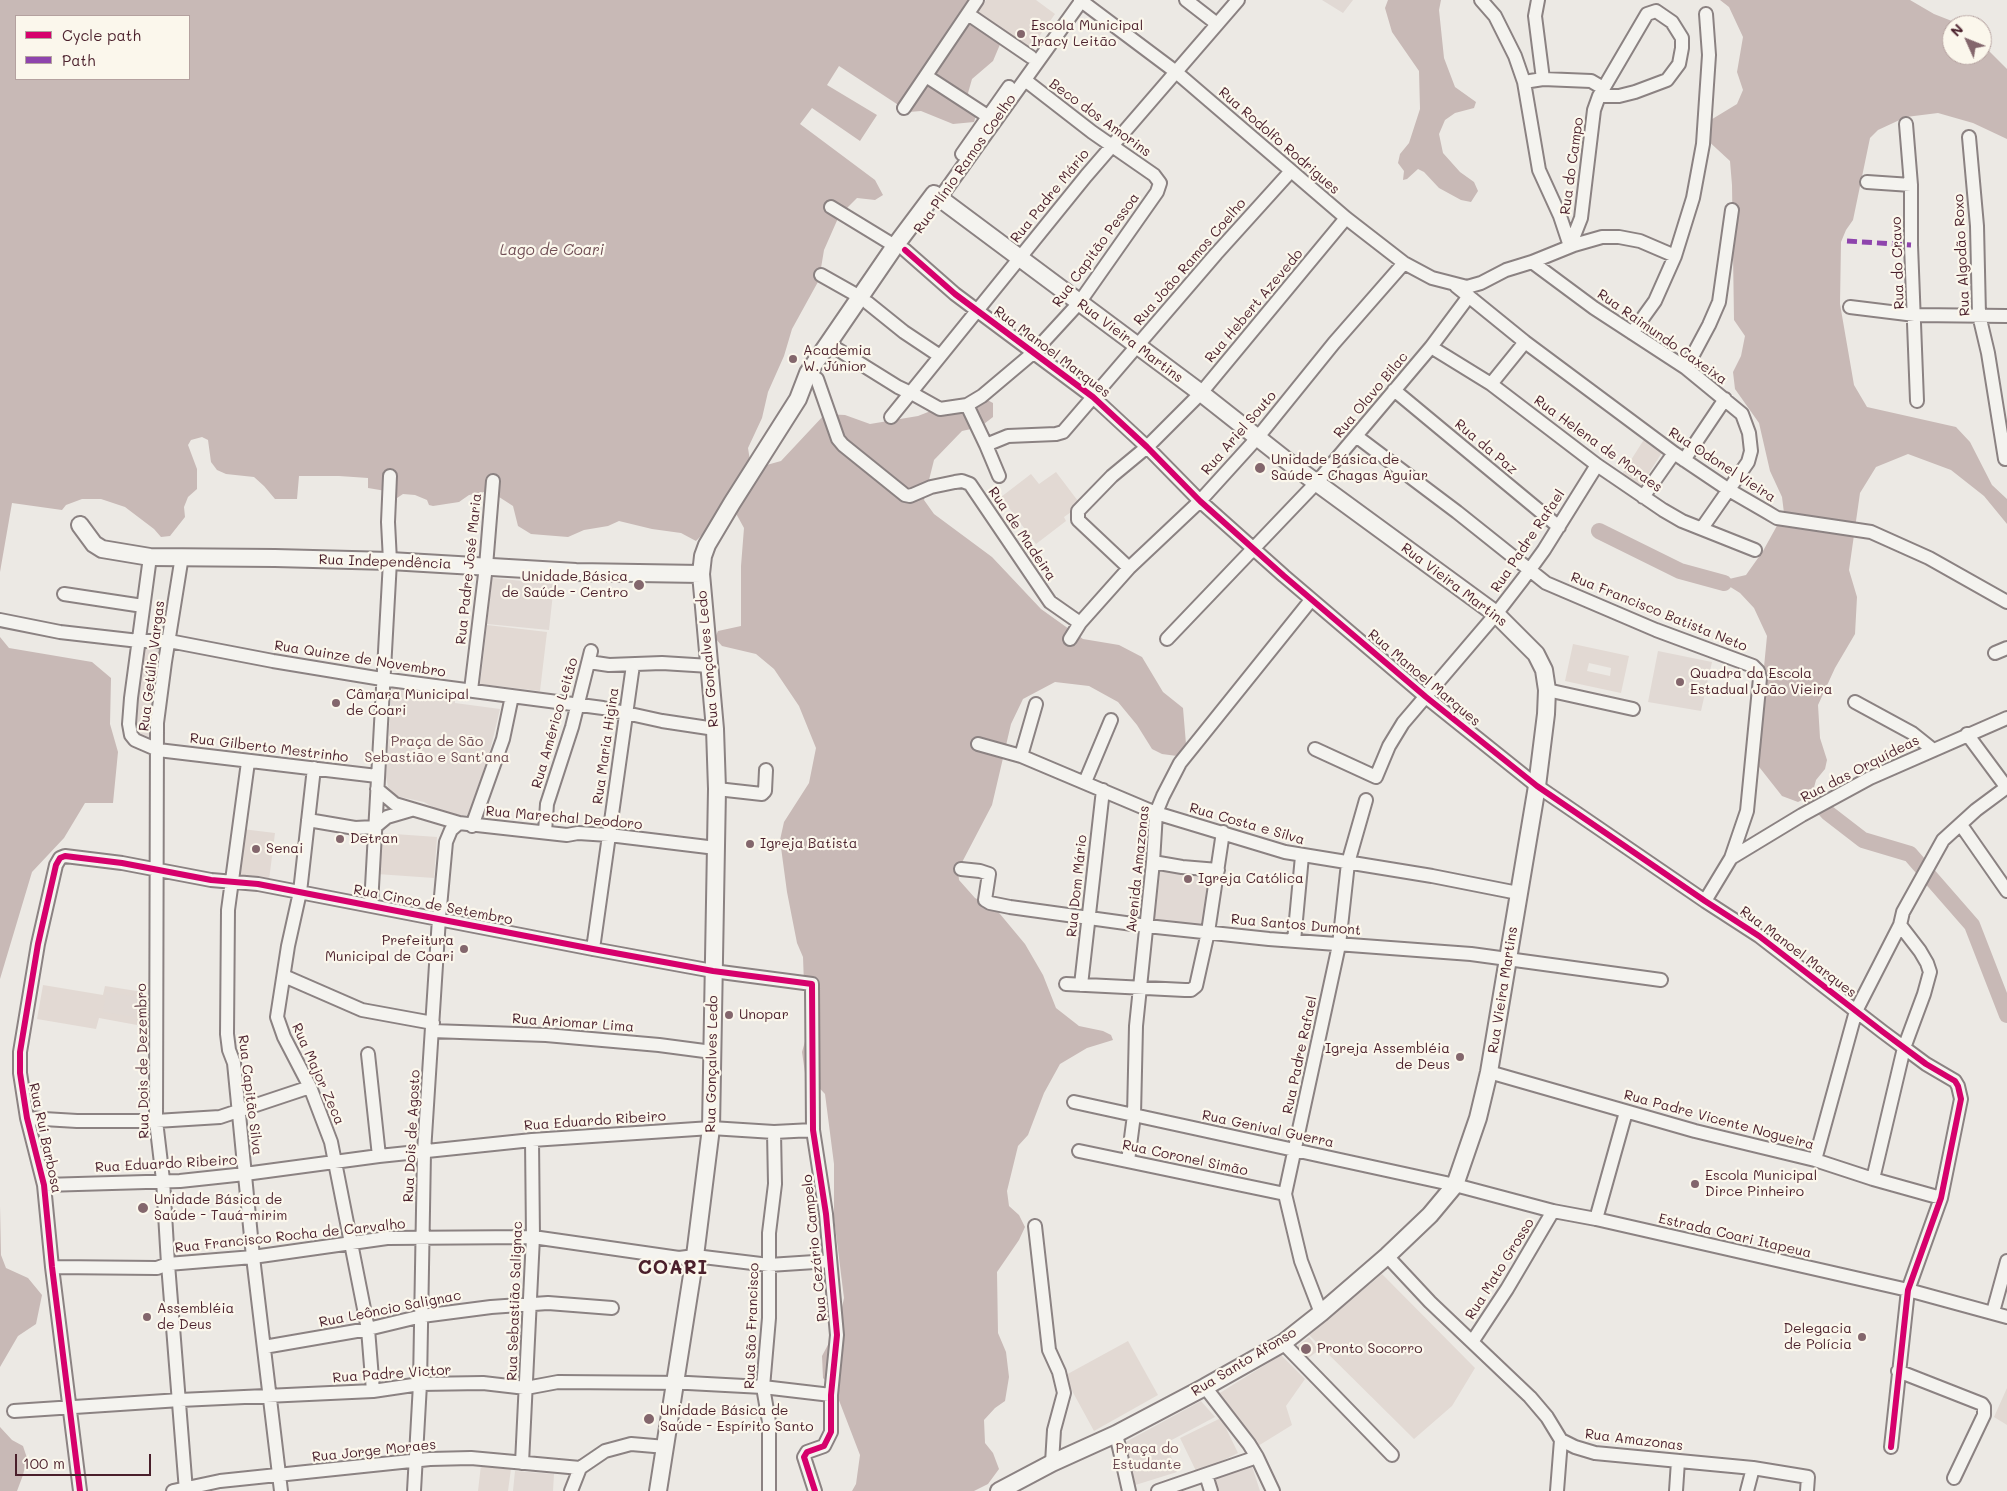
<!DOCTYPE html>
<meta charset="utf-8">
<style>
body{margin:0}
#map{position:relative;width:2007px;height:1491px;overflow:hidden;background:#ece9e4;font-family:Mali,sans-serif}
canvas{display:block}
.legend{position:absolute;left:15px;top:15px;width:175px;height:65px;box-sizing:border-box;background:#fbf7ec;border:1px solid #b4a19f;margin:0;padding:6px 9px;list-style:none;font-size:15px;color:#4a1f2b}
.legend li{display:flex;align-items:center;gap:10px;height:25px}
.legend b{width:25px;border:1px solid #b4a19f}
.north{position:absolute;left:1942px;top:15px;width:50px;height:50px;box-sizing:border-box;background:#fbf7ec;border:1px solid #b4a19f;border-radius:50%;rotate:314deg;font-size:14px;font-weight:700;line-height:20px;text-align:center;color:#4a1f2b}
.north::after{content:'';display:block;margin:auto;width:18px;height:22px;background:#83666c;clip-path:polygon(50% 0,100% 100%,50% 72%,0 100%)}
.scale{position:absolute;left:15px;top:1454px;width:136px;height:22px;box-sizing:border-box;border:2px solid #4a1f2b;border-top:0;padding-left:6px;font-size:15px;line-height:18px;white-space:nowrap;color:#4a1f2b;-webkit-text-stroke:4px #fbf7ec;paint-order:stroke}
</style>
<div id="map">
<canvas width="2007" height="1491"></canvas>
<ul class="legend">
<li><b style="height:6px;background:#d6006c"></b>Cycle path</li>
<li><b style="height:6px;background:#8e44ad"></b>Path</li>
</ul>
<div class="north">N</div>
<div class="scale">100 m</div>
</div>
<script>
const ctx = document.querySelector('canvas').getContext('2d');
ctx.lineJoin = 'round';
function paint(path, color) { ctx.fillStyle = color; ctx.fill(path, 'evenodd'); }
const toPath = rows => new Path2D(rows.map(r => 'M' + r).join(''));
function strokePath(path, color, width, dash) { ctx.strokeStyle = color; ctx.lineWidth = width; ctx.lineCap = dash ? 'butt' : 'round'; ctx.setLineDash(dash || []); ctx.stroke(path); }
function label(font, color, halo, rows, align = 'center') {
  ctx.font = font + ' Mali,sans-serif'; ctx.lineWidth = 4.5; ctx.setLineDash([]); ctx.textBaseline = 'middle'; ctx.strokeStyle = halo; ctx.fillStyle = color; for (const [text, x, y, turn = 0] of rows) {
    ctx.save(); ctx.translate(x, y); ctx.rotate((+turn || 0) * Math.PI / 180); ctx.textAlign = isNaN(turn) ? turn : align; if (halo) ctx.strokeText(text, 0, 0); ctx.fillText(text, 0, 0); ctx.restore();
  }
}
const built = toPath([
 [986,0,1036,0,1055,14,1028,52,975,15],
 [1645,438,1663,451,1640,487,1622,474],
 [1056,472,1081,505,1064,517,1066,521,1036,544,1001,497,1031,474,1039,484],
 [487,625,547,632,540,691,480,684],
 [1573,644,1629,656,1621,693,1565,681],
 [1589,663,1611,668,1610,676,1587,671],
 [242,829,275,833,269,880,236,875],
 [380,833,437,837,434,878,377,874],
 [43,985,103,995,105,986,143,992,137,1025,99,1018,96,1029,37,1019],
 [1382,1274,1475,1368,1452,1406,1414,1439,1309,1335],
 [1309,1337,1319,1350,1303,1362,1294,1349],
 [1128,1341,1158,1395,1094,1431,1064,1376],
 [1281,1355,1305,1379,1286,1406,1292,1425,1258,1446,1215,1396],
 [2007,1388,2007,1425,1994,1417],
 [1221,1418,1238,1453,1197,1473,1180,1438],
 [481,1465,511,1469,508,1491,478,1491]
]);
const green = toPath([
 [1322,0,1353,0,1343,13],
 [492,578,554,584,549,630,487,624],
 [133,642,164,647,153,743,131,743,123,729,123,714],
 [1658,651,1712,662,1701,711,1648,702],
 [392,686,455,698,455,703,500,709,489,755,468,815,455,815,441,812,424,802,396,796,388,787,386,777],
 [1156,865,1215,872,1205,929,1149,921],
 [106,992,138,997,135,1017,103,1012],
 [1201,1401,1215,1417,1166,1443,1177,1472,1129,1487,1122,1444],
 [1251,1463,1260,1491,1213,1491,1209,1476],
 [515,1471,554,1474,553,1491,513,1491]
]);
const water = toPath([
 [0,0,985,0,975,15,1004,35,993,61,972,79,968,93,977,112,974,122,953,124,921,111,909,112,839,66,827,85,877,115,860,141,812,108,800,124,875,180,883,195,875,200,857,198,839,216,824,250,819,280,792,329,784,356,768,392,762,418,748,448,750,461,763,466,781,461,825,414,845,415,870,424,918,416,956,401,978,395,993,403,993,417,980,427,962,431,934,460,924,500,934,514,992,557,1041,609,1083,639,1119,645,1142,657,1163,692,1183,708,1186,744,1177,756,1162,754,1152,749,1137,725,1118,702,1089,686,1055,682,1023,699,1011,724,992,805,958,870,959,880,975,898,995,908,1025,944,1043,975,1056,1008,1079,1026,1103,1031,1111,1035,1113,1040,1087,1048,1060,1064,1044,1093,1028,1135,1018,1146,1007,1191,1009,1206,1019,1215,1025,1227,1019,1240,997,1272,998,1333,1006,1352,1009,1377,1005,1401,995,1408,984,1420,985,1443,993,1453,999,1469,988,1484,974,1491,852,1491,856,1484,860,1455,835,1390,823,1378,822,1356,838,1326,844,1298,834,1218,834,1164,825,1094,805,1073,802,1052,806,1038,803,957,797,943,787,892,780,840,784,822,809,783,816,748,799,706,774,669,756,654,722,646,715,638,718,631,741,626,741,566,744,528,733,508,722,505,704,533,696,541,681,533,652,529,619,521,608,526,584,530,568,537,531,534,518,526,513,506,496,495,484,492,469,495,459,502,433,506,429,505,427,500,415,495,403,494,397,498,394,518,386,491,368,488,368,478,339,476,299,476,297,499,275,499,264,486,254,477,226,474,217,470,211,462,208,440,202,437,191,440,188,445,197,469,197,489,188,497,184,507,185,517,170,536,161,537,154,529,125,507,101,499,82,499,66,505,62,510,12,503,0,572],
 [16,16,189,16,189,79,16,79],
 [1388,0,1441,0,1439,10,1444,58,1455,87,1476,102,1474,108,1455,113,1445,120,1439,134,1443,153,1460,172,1474,182,1478,191,1471,202,1461,200,1439,188,1424,172,1418,169,1407,179,1403,180,1404,171,1398,163,1400,154,1409,143,1420,109,1419,71,1392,32,1385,8],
 [1720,0,1910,0,1934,14,1962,25,1952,25,1952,55,1982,55,1982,44,2007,69,2007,139,1973,123,1938,113,1906,117,1878,130,1870,138,1853,220,1846,230,1841,242,1840,304,1854,385,1867,407,1956,427,1970,442,1992,485,2007,499,2007,524,1984,496,1951,470,1908,454,1876,467,1860,493,1849,570,1857,597,1855,634,1835,668,1818,705,1820,738,1827,760,1825,769,1816,780,1812,795,1798,802,1782,796,1756,763,1753,703,1764,667,1767,636,1754,608,1740,593,1724,583,1729,579,1746,575,1763,551,1784,513,1782,497,1770,471,1759,423,1735,389,1733,372,1741,356,1745,336,1734,320,1732,185,1730,161,1704,137,1709,121,1737,104,1743,90,1737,72,1743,37,1729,7],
 [0,637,9,648,92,662,111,678,110,724,118,752,113,803,85,803,64,838,32,872,0,979],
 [0,1206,1,1255,6,1268,28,1278,42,1295,36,1324,18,1336,0,1367],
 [0,1427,12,1440,23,1446,27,1458,23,1475,17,1491,0,1491]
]);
const river = toPath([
 [1599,531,1680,571,1724,583],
 [1812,795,1828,813,1863,840,1910,854,1972,925,2007,1015]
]);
const minor = toPath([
 [1080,0,1176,72,1346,218,1404,263,1432,278,1467,287,1481,283,1506,270,1532,262,1574,245,1602,237,1619,237,1640,241,1675,256],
 [1186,0,1217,24],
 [1481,0,1495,16,1515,56,1524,82,1539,170,1560,216,1570,246],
 [1538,0,1535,16,1543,79],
 [968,14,1031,57],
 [926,76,989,117],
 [1524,82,1543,79,1591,81,1603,88],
 [904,108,977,0],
 [1906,124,1911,185,1911,245,1917,401],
 [1969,137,1977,226,1979,315,1988,353,2005,459],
 [962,154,1009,87],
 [1867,182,1911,185],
 [940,198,1082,0],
 [831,207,895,246],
 [1570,246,1581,218,1594,110,1599,96,1647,14,1656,11,1672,22,1682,38,1682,48,1679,64,1667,80,1635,92,1619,96,1599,96],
 [905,250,955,294,1093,397,1147,447,1200,501,1284,576,1426,697,1537,786,1705,901,1759,936,1883,1032,1926,1064,1955,1081,1958,1086,1961,1099,1941,1198,1908,1290,1891,1447],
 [1532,262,1594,308,1686,368,1742,414,1749,433,1751,451,1748,462,1702,528],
 [821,275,860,297],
 [1456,286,1525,342,1674,453,1729,490,1767,512,1777,518,1871,532,1929,558,2007,602],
 [868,303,904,332,940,356],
 [1850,307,1915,315,2007,316],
 [1632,333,1655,301,1675,256,1693,198,1703,144,1709,55,1706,14],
 [1431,347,1491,384,1597,465,1663,510,1682,521,1755,550],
 [837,349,898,387,915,395,940,409,967,405,982,396,1033,353,1079,303,1157,192,1160,183,1154,175,1092,132,1025,80],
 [1686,368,1709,325,1719,302,1732,210],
 [808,373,817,379,838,439,843,445,905,495,910,496,931,487,955,482,962,481,970,484,1050,602,1080,623],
 [1491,384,1525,342],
 [1394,390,1559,527],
 [967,405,986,445,1008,436,1056,434,1063,432,1216,254,1291,171],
 [891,417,1086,176,1238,0],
 [1356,436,1457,512,1546,583,1656,630,1753,666,1758,671,1760,678,1747,811,1731,858,1705,901],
 [986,445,999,476],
 [1684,460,1725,399],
 [1643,497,1674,453],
 [182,556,165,662,157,723,156,1121,163,1180,168,1264,186,1491],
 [150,557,131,698,129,724,131,735,135,740,158,750,377,776],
 [1129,568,1078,520,1078,511,1112,476,1147,447,1201,393,1346,218],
 [64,594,143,606],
 [0,620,60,632,139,641,169,641,273,661,382,679,603,708,662,721,715,729],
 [1070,639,1080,623,1129,568,1200,501,1258,437,1334,343,1404,263],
 [1167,639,1317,482,1431,347,1469,296],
 [1995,653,2007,648],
 [589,662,609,665,662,663,710,666],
 [471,690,486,566,493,481],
 [1547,690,1633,709],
 [1855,702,1912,733,1932,749],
 [1967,734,2007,788],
 [978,744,1021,756,1156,813,1285,852,1432,876,1518,893],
 [1315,749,1376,777,1389,746,1403,723,1496,614,1523,579,1544,550,1597,465],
 [1021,756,1036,704],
 [248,762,228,910,227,1034,229,1050,234,1063,253,1257,281,1491],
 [314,768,300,892,288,946,277,1017,284,1037,310,1087,331,1142,368,1329,373,1391],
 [1085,782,1111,720],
 [377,789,395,804,459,823,567,835,578,833,609,835,716,848],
 [717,789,762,794,765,791,766,770],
 [308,820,355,828,375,827],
 [1961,825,2007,891],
 [472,826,503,739,512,696],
 [375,827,387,817,411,810],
 [545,832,547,804,572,727,591,651],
 [1731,858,1802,815,1870,778,2007,718],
 [1153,862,1182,867,1218,870],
 [961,869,980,871,989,874,985,900,990,903,1010,907,1147,926,1269,939,1471,954,1661,980],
 [371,905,390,561,388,522,390,476],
 [1294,941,1302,856],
 [593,949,633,665],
 [284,976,362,1010,433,1023],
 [1066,984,1185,990,1191,990,1196,986,1208,932,1223,832],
 [1081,985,1103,790],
 [432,1031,546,1035,659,1045,712,1052],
 [368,1054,379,1156],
 [1489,1072,1695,1131,1815,1160,1873,1179,1941,1198],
 [1074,1102,1455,1185,1553,1211,1596,1219,1908,1290,2007,1317],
 [27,1118,77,1121,156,1121,220,1117,310,1087],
 [1079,1151,1285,1194],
 [1815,1160,1856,1011,1900,925,1903,912,1943,840,1976,810,2007,787],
 [1128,1161,1134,1115,1136,1026,1153,862,1156,813,1163,796,1180,763,1311,600],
 [1873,1179,1904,1048,1924,994,1930,972,1927,963,1920,951,1900,925],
 [44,1185,180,1181,245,1174,379,1156,532,1140,711,1128,774,1132,813,1130],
 [1596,1219,1626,1112],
 [1035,1226,1049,1350,1059,1372,1064,1393,1054,1430,1052,1463],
 [1387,1256,1430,1302,1530,1397,1547,1417,1561,1440,1575,1447,1595,1453,1753,1468,1808,1477,1807,1491],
 [52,1267,157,1268,168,1264,253,1257,387,1238,533,1237,679,1258,695,1256,769,1265,830,1261],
 [1993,1312,2007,1261],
 [1321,1313,1301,1261,1285,1194,1339,945,1348,863,1366,800],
 [1472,1342,1507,1289,1553,1211],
 [1283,1343,1392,1455],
 [264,1347,368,1329,422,1316,491,1307,548,1303,612,1308],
 [1898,1371,1982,1404,1984,1407,1984,1415,1954,1478],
 [1205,1387,1249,1444,1257,1457,1273,1491],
 [14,1411,180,1400,373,1391,420,1384,483,1383,526,1388,558,1382,688,1383,763,1387,831,1395],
 [1116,1434,1129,1491],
 [522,1463,533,1237,532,1140],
 [1206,1475,1211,1491],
 [80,1491,52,1267,44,1185,27,1118,20,1073,20,1052,38,944,56,865,60,858,65,856,122,863,211,880,258,884,593,949,713,971,812,984,813,1130,826,1214,837,1335,831,1395,831,1432,824,1446,807,1452,804,1457,815,1491],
 [173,1491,220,1481,430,1459,471,1458,580,1468],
 [414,1491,420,1384,424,1152,439,918,446,842,451,830,459,823],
 [571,1491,580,1468,605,1451,631,1444,666,1447],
 [769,1491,769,1422,763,1387,769,1318,769,1233,775,1184,774,1132],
 [1158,1491,1257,1457],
 [1557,1491,1561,1440],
 [1676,1491,1678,1461],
 [1747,1491,1753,1468]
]);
const major = toPath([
 [80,525,94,544,102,549,150,557,275,558,390,561,576,572,701,574],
 [658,1491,695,1256,711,1128,717,789,715,729,703,596,701,574,703,556,707,545,732,503,798,399,808,373,895,246,934,194,1201,393,1291,464,1496,614,1536,654,1544,670,1547,690,1546,714,1537,786,1489,1072,1478,1118,1455,1185,1430,1215,1387,1256,1321,1313,1283,1343,1205,1387,1116,1434,1052,1463,999,1491]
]);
const quiet = toPath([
 [1847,241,1911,245]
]);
const cycleway = toPath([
 [905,250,955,294,1093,397,1147,447,1200,501,1284,576,1426,697,1537,786,1705,901,1759,936,1883,1032,1926,1064,1955,1081,1958,1086,1961,1099,1941,1198,1908,1290,1891,1447],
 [80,1491,52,1267,44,1185,27,1118,20,1073,20,1052,38,944,56,865,60,858,65,856,122,863,211,880,258,884,593,949,713,971,812,984,813,1130,826,1214,837,1335,831,1395,831,1432,824,1446,807,1452,804,1457,815,1491]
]);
const markers = [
 [1021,34,5,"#83666c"],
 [793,359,5,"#83666c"],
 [1260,468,6,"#83666c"],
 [639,585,6,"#83666c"],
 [1680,682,5,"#83666c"],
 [336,703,5,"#83666c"],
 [340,839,5,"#83666c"],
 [750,844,5,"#83666c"],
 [256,849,5,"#83666c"],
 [1188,879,5,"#83666c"],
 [464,949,5,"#83666c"],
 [729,1015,5,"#83666c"],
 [1460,1057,5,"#83666c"],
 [1695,1184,5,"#83666c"],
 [143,1208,6,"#83666c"],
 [147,1317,5,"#83666c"],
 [1862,1337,5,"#83666c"],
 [1306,1349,6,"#83666c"],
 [649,1419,6,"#83666c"]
];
const poiNames = [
 ["Escola Municipal",1031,26],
 ["Iracy Leitão",1031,42],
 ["Academia",803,351],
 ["W. Júnior",803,367],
 ["Unidade Básica de",1271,460],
 ["Saúde - Chagas Aguiar",1271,476],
 ["Unidade Básica",628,577,"right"],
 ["de Saúde - Centro",628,593,"right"],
 ["Quadra da Escola",1690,674],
 ["Estadual João Vieira",1690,690],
 ["Câmara Municipal",346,695],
 ["de Coari",346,711],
 ["Detran",350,839],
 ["Igreja Batista",760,844],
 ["Senai",266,849],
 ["Igreja Católica",1198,879],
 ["Prefeitura",454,941,"right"],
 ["Municipal de Coari",454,957,"right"],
 ["Unopar",739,1015],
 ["Igreja Assembléia",1450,1049,"right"],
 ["de Deus",1450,1065,"right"],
 ["Escola Municipal",1705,1176],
 ["Dirce Pinheiro",1705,1192],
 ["Unidade Básica de",154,1200],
 ["Saúde - Tauá-mirim",154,1216],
 ["Assembléia",157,1309],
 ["de Deus",157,1325],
 ["Delegacia",1852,1329,"right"],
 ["de Polícia",1852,1345,"right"],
 ["Pronto Socorro",1317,1349],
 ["Unidade Básica de",660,1411],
 ["Saúde - Espírito Santo",660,1427]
];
const streetNames = [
 ["Beco dos Amorins",1100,118,36],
 ["Rua Rodolfo Rodrigues",1279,141,41],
 ["Rua Plínio Ramos Coelho",965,164,-55],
 ["Rua do Campo",1572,166,-82],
 ["Rua Padre Mário",1050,196,-51],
 ["Rua Capitão Pessoa",1096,250,-54],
 ["Rua Algodão Roxo",1962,255,-93],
 ["Rua João Ramos Coelho",1190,262,-49],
 ["Rua do Cravo",1898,263,-92],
 ["Rua Hebert Azevedo",1254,306,-50],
 ["Rua Raimundo Caxeixa",1662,337,35],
 ["Rua Vieira Martins",1130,341,37],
 ["Rua Manoel Marques",1052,352,37],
 ["Rua Olavo Bilac",1371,395,-50],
 ["Rua Ariel Souto",1239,433,-49],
 ["Rua Helena de Moraes",1598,444,36],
 ["Rua da Paz",1486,447,40],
 ["Rua Odonel Vieira",1722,465,33],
 ["Rua de Madeira",1022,534,56],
 ["Rua Padre Rafael",1528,541,-56],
 ["Rua Independência",385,562,2],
 ["Rua Padre José Maria",469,569,-84],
 ["Rua Vieira Martins",1454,585,37],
 ["Rua Francisco Batista Neto",1659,612,22],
 ["Rua Quinze de Novembro",360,659,9],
 ["Rua Gonçalves Ledo",708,659,-95],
 ["Rua Getúlio Vargas",152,666,-83],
 ["Rua Manoel Marques",1424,678,40],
 ["Rua Américo Leitão",555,723,-74],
 ["Rua Maria Higina",606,746,-82],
 ["Rua Gilberto Mestrinho",269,748,7],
 ["Rua das Orquídeas",1860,769,-27],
 ["Rua Marechal Deodoro",564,818,5],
 ["Rua Costa e Silva",1247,824,16],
 ["Avenida Amazonas",1138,869,-84],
 ["Rua Dom Mário",1077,886,-84],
 ["Rua Cinco de Setembro",433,905,11],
 ["Rua Santos Dumont",1296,925,5],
 ["Rua Manoel Marques",1798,952,37],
 ["Rua Vieira Martins",1503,990,-81],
 ["Rua Ariomar Lima",573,1023,4],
 ["Rua Padre Rafael",1300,1055,-78],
 ["Rua Dois de Dezembro",143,1061,-91],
 ["Rua Gonçalves Ledo",712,1064,-89],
 ["Rua Major Zeca",318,1074,66],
 ["Rua Capitão Silva",250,1095,83],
 ["Rua Padre Vicente Nogueira",1719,1120,15],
 ["Rua Eduardo Ribeiro",595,1121,-4],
 ["Rua Genival Guerra",1268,1129,12],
 ["Rua Dois de Agosto",412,1136,-87],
 ["Rua Rui Barbosa",45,1138,78],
 ["Rua Coronel Simão",1185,1158,12],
 ["Rua Eduardo Ribeiro",166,1164,-3],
 ["Rua Francisco Rocha de Carvalho",290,1236,-6],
 ["Estrada Coari Itapeua",1735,1236,13],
 ["Rua Cezário Campelo",815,1248,-96],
 ["Rua Mato Grosso",1500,1269,-58],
 ["Rua Sebastião Salignac",515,1301,-88],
 ["Rua Leôncio Salignac",390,1309,-11],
 ["Rua São Francisco",752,1326,-88],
 ["Rua Santo Afonso",1244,1362,-31],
 ["Rua Padre Victor",392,1374,-4],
 ["Rua Amazonas",1634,1440,7],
 ["Rua Jorge Moraes",374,1451,-6]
];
const parkNames = [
 ["Praça de São",437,742],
 ["Sebastião e Sant'ana",437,758],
 ["Praça do",1147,1449],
 ["Estudante",1147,1465]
];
const waterNames = [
 ["Lago de Coari",552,250]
];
const districtNames = [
 ["COARI",673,1268]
];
paint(built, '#e2d9d3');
paint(green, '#e1d9d4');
paint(water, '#c8b9b6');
strokePath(river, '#c8b9b6', 16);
strokePath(minor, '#8b8282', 16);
strokePath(major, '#8b8282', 20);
strokePath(minor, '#f4f3ef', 12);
strokePath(major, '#f4f3ef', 16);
strokePath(quiet, '#8e44ad', 5, [10, 5]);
strokePath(cycleway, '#d6006c', 6);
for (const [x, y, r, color] of markers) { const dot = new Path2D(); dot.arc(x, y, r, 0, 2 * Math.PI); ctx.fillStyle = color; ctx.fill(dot); strokePath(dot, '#fbf7ec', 2); }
label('14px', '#4a1f2b', '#fbf7ec', poiNames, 'left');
label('14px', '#4a1f2b', '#fbf7ec', streetNames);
label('14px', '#6e4a52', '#fbf7ec', parkNames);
label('italic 15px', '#704e55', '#fbf7ec', waterNames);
ctx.letterSpacing = '1px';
label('bold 19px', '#4a1f2b', '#fbf7ec', districtNames);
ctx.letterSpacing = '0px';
</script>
